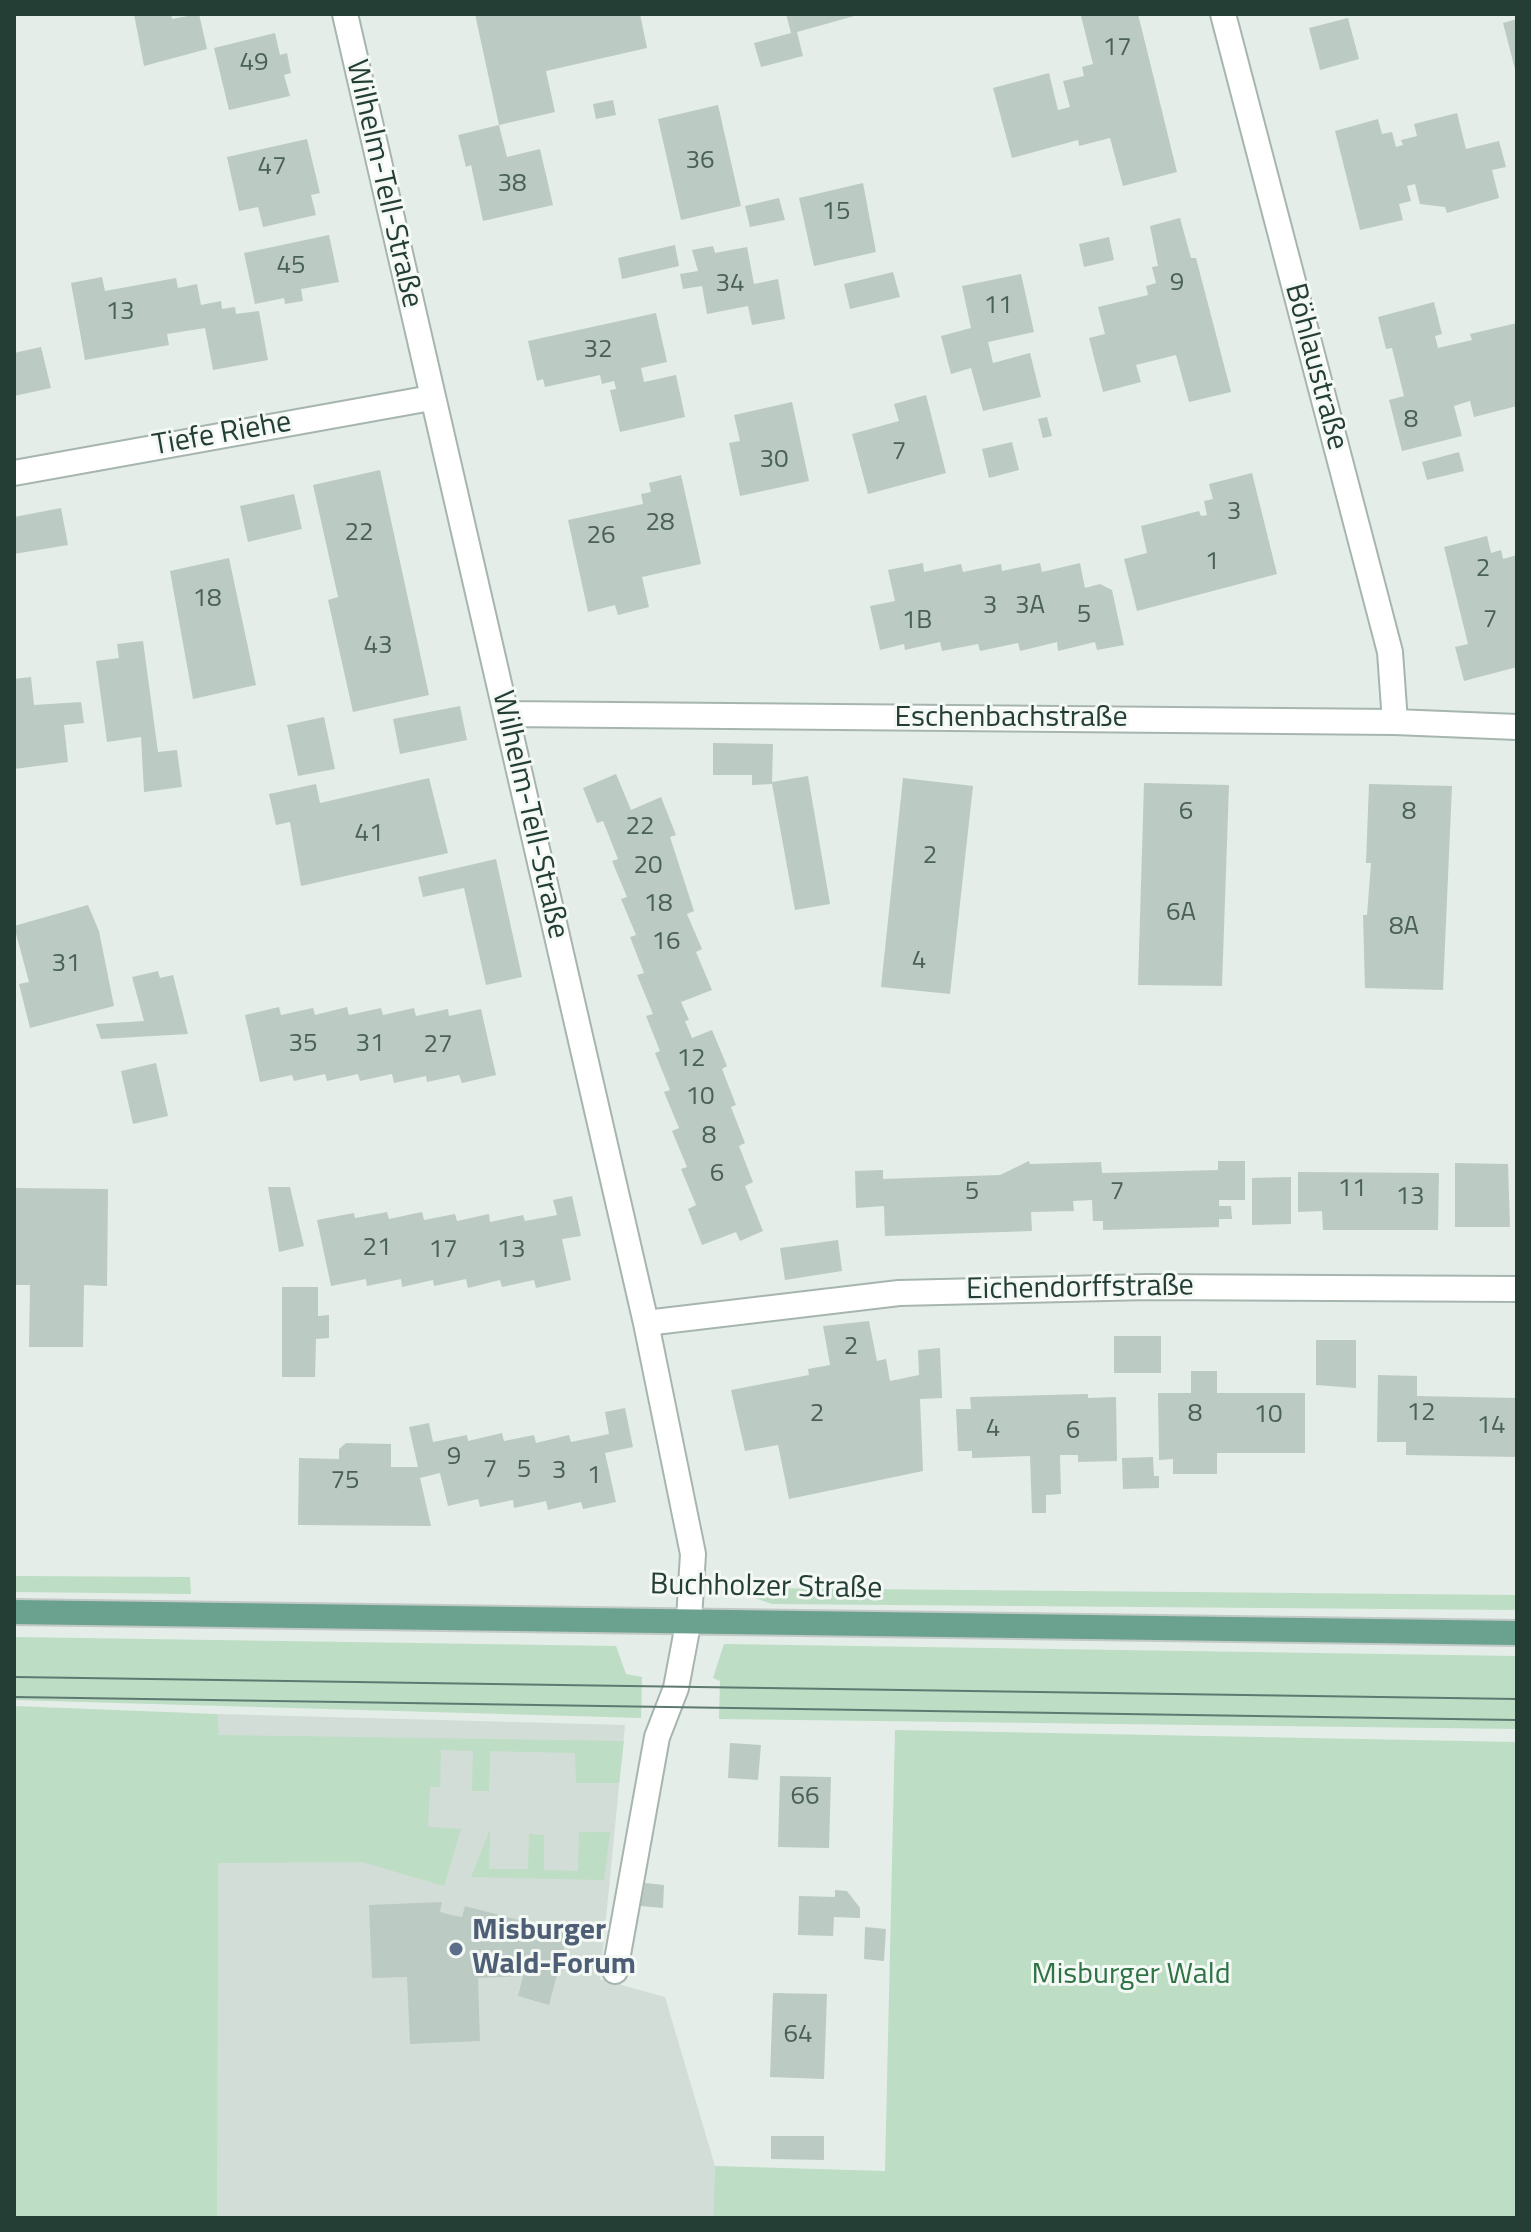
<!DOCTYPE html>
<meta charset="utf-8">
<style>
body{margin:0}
#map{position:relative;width:1531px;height:2232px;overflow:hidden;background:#e4ede8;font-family:"Titillium Web",sans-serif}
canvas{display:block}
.frame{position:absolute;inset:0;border:16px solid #243e35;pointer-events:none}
</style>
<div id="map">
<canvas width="1531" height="2232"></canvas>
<div class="frame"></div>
</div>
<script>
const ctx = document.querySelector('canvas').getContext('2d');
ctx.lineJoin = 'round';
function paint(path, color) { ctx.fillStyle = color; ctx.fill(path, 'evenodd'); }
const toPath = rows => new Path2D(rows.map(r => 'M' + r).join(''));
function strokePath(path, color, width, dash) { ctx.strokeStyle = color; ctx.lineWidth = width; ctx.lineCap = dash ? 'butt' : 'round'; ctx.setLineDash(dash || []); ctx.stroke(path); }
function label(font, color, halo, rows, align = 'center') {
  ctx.font = font + ' "Titillium Web",sans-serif'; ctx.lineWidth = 6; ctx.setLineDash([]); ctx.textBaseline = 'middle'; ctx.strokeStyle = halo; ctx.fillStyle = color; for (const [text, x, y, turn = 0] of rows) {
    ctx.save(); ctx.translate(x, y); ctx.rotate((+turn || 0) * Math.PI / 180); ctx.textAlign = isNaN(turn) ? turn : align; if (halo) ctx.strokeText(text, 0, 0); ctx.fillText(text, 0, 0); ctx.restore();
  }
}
const built = toPath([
 [217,1714,625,1725,600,1979,665,1997,715,2166,713,2218,217,2218]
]);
const green = toPath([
 [14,1576,190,1577,191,1594,14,1592],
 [746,1588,1517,1595,1517,1610,772,1604,749,1596],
 [14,1637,616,1646,626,1674,642,1677,641,1718,14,1700],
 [724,1644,1517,1656,1517,1729,719,1719,720,1681,713,1678],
 [14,1706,217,1714,219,1735,624,1741,619,1783,576,1783,575,1753,490,1751,489,1791,472,1791,473,1751,441,1750,440,1787,430,1787,428,1827,461,1829,444,1886,362,1862,218,1863,217,2218,14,2218],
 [895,1730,1517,1742,1517,2218,713,2218,715,2166,885,2171],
 [490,1830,489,1869,528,1869,529,1834,544,1835,544,1870,578,1871,579,1832,610,1832,604,1880,471,1877]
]);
const building = toPath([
 [134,14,171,14,172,19,199,14,207,49,144,66],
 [475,14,640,14,647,48,546,71,555,112,499,125,507,157,540,149,553,205,483,221,471,165,466,167,458,135,499,125],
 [786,14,858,14,858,15,797,32,803,56,761,67,754,43,791,33],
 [1087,14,1138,14,1177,172,1123,186,1110,138,1079,146,1078,140,1012,158,993,88,1049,73,1058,110,1070,107,1063,81,1084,76,1082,67,1093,64,1081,16],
 [1348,18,1359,59,1320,70,1309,28],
 [1517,19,1517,73,1516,73,1503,23],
 [275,33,280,55,287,53,291,73,284,75,290,96,229,110,214,48],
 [613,100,616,115,596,119,593,104],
 [718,105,741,206,681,220,658,119],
 [1457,113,1466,149,1499,141,1506,167,1492,170,1499,198,1447,213,1445,207,1420,204,1415,184,1407,186,1411,201,1399,204,1403,220,1360,230,1335,131,1378,119,1382,134,1392,132,1396,147,1403,145,1401,140,1417,136,1414,124],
 [307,139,320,193,311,195,316,215,263,227,258,207,239,211,227,157],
 [863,183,876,252,814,266,799,198],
 [779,198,785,220,750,227,745,206],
 [1180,218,1191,258,1196,258,1231,392,1189,402,1176,355,1136,365,1141,382,1103,392,1089,338,1105,334,1098,307,1148,295,1146,286,1156,283,1152,267,1158,266,1150,226],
 [329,235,339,282,301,289,303,301,285,304,284,298,255,304,244,253],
 [1109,237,1114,260,1084,267,1079,244],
 [675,245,679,266,622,279,618,258],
 [713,246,715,253,747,247,754,284,778,279,785,319,752,325,748,306,707,314,702,286,683,289,680,274,698,271,692,250],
 [893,272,900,297,850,309,844,284],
 [1021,274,1034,332,988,342,993,363,1030,353,1041,397,983,411,971,368,951,374,941,336,971,328,962,286],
 [102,277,105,291,176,278,178,288,197,284,201,305,221,301,222,309,235,307,236,314,259,311,268,360,213,370,205,328,167,334,169,345,85,360,71,283],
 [1434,302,1442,334,1435,336,1438,348,1472,340,1470,334,1517,323,1517,406,1474,417,1470,401,1454,406,1462,436,1402,451,1389,400,1404,396,1392,348,1386,349,1378,317],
 [656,313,667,362,641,368,644,382,676,375,685,417,620,432,610,390,616,389,614,381,602,384,600,375,545,387,543,379,537,381,528,341],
 [41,347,51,388,14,396,14,353],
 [926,395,946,473,868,494,852,434,899,421,894,404],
 [792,402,809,481,740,496,729,443,740,441,734,415],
 [1047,417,1052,436,1043,438,1038,419],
 [1012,442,1019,470,989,478,982,449],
 [1459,452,1464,471,1427,480,1422,462],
 [380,470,429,695,353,712,328,600,338,597,313,485],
 [1252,473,1277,574,1137,611,1124,559,1147,553,1141,526,1199,511,1201,516,1207,515,1204,501,1213,499,1209,484],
 [681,475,701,564,642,577,649,607,618,615,615,605,588,612,568,520,643,504,641,494,651,492,649,483],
 [294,494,302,529,248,542,240,506],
 [61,508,68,545,14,554,14,517],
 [1487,536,1491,553,1501,550,1503,559,1517,555,1517,667,1464,681,1455,647,1468,644,1444,547],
 [229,558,256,685,193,699,170,571],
 [923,563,924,572,961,564,963,572,1001,564,1002,571,1040,563,1042,572,1080,563,1085,588,1100,584,1112,590,1124,645,1097,650,1095,642,1058,651,1057,642,1020,651,1018,643,980,651,978,644,942,651,940,642,905,650,904,644,880,650,870,606,895,601,888,570],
 [143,641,158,752,177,750,182,787,144,792,141,737,107,742,96,661,119,658,117,644],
 [31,677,34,705,81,702,84,723,64,725,68,762,14,769,14,679],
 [460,706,467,740,400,754,393,719],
 [324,717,335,769,298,776,287,725],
 [713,743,773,744,772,782,808,776,830,904,795,910,772,784,752,785,752,775,713,775],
 [616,774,631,810,661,797,676,835,670,837,694,911,687,914,702,949,696,952,712,990,681,1002,689,1020,685,1021,692,1038,712,1030,727,1066,722,1069,736,1105,731,1107,745,1143,739,1146,753,1182,745,1186,763,1231,740,1241,736,1232,702,1245,688,1209,696,1205,681,1169,687,1167,672,1131,679,1128,664,1092,670,1090,655,1053,660,1051,646,1016,653,1014,637,975,644,973,630,937,636,935,621,899,627,897,612,861,618,859,603,821,597,823,583,788],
 [429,778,448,853,301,886,290,822,276,825,269,794,316,784,320,803],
 [903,778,973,786,950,994,881,987],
 [1144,783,1229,785,1222,986,1138,985],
 [1369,784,1452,786,1443,990,1365,988,1363,915,1367,915,1371,863,1366,863],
 [496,859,522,977,486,985,464,888,423,897,418,877],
 [88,905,99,931,114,1006,30,1028,19,984,29,982,14,926],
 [158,971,160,978,173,975,188,1034,101,1039,96,1024,144,1021,132,977],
 [279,1007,281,1015,313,1008,315,1015,347,1007,349,1015,381,1008,383,1015,414,1008,416,1016,448,1009,449,1016,481,1009,496,1075,462,1083,459,1075,427,1082,426,1076,394,1083,392,1074,360,1081,358,1074,327,1081,325,1074,294,1081,292,1075,260,1082,245,1015],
 [156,1063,168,1116,133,1124,121,1071],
 [1029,1161,1030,1164,1101,1162,1102,1173,1218,1170,1218,1161,1245,1161,1245,1200,1219,1200,1219,1206,1231,1206,1232,1219,1219,1219,1219,1227,1103,1230,1103,1221,1093,1221,1092,1200,1073,1201,1074,1211,1031,1212,1032,1231,885,1236,884,1206,856,1208,855,1171,883,1170,883,1179,1000,1175],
 [1455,1163,1508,1164,1510,1227,1455,1227],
 [1298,1172,1439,1173,1438,1230,1323,1230,1322,1211,1298,1212],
 [1291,1177,1291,1224,1252,1225,1252,1178],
 [268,1187,290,1187,304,1246,279,1252],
 [14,1188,108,1189,107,1286,84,1285,83,1347,29,1347,30,1285,14,1285],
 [572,1196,581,1236,562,1239,571,1280,536,1288,534,1280,502,1287,500,1280,468,1288,466,1279,434,1286,433,1280,402,1287,401,1279,367,1286,366,1279,331,1286,317,1220,354,1213,355,1218,387,1212,389,1219,422,1212,424,1220,455,1214,457,1221,489,1214,490,1222,523,1215,525,1221,557,1215,553,1200],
 [838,1240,842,1271,785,1280,780,1248],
 [282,1287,318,1287,318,1316,329,1315,329,1338,316,1339,315,1377,282,1377],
 [869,1321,877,1361,886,1359,890,1381,919,1375,918,1350,940,1348,942,1398,920,1399,923,1471,789,1499,778,1445,745,1451,731,1390,809,1375,808,1369,830,1365,823,1326],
 [1114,1336,1161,1336,1161,1373,1114,1373],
 [1316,1340,1356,1340,1356,1388,1316,1385],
 [1191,1371,1217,1371,1217,1393,1305,1393,1305,1453,1217,1453,1217,1474,1173,1474,1173,1459,1159,1460,1158,1393,1191,1393],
 [1378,1375,1417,1376,1417,1396,1517,1398,1517,1457,1406,1455,1406,1442,1377,1442],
 [1088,1394,1088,1398,1116,1397,1117,1461,1078,1462,1078,1455,1060,1455,1061,1494,1046,1495,1046,1513,1032,1513,1030,1456,972,1458,972,1451,958,1451,956,1409,971,1409,970,1397],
 [625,1408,633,1447,605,1453,616,1502,583,1509,581,1502,548,1510,546,1501,514,1508,513,1500,480,1507,478,1499,448,1506,440,1473,420,1478,431,1526,298,1525,299,1458,339,1459,339,1449,346,1443,391,1444,391,1467,418,1467,409,1427,429,1423,433,1442,467,1435,468,1441,502,1433,504,1441,534,1435,536,1443,569,1435,571,1442,609,1434,605,1412],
 [1153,1457,1154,1476,1159,1476,1159,1488,1123,1489,1122,1458],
 [730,1743,761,1745,758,1780,728,1778],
 [780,1776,831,1777,829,1848,778,1847],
 [645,1883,664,1885,663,1908,640,1906],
 [835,1890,847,1891,860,1908,860,1918,834,1917,833,1936,798,1935,799,1896,835,1897],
 [442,1902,440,1912,451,1915,462,1917,465,1906,568,1933,549,2005,518,1996,523,1976,478,1978,480,2041,410,2044,407,1977,372,1978,369,1905],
 [865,1927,886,1929,884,1961,864,1959],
 [773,1993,827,1994,824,2079,770,2077],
 [771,2136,824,2136,824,2160,771,2159]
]);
const minor = toPath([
 [345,14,646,1323,693,1554,689,1619,676,1688,657,1737,615,1971],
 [1223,14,1390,652,1395,722],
 [14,473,431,398],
 [506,714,1395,722,1517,727],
 [646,1323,899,1293,1148,1287,1517,1289]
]);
const major = toPath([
 [14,1612,1517,1633]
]);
const tram = toPath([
 [14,1677,1517,1699],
 [14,1697,1517,1720]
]);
const markers = [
 [456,1949,8,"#5c6f8a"]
];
const numberNames = [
 ["17",1117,49],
 ["49",254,64],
 ["36",700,162],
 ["47",272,168],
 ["38",512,185],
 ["15",836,213],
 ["45",291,267],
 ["9",1177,284],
 ["34",730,285],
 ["11",998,307],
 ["13",120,313],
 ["32",598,351],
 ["8",1411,421],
 ["7",899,453],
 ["30",774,461],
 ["3",1234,513],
 ["28",660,524],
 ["22",359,534],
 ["26",601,537],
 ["1",1212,563],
 ["2",1483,570],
 ["18",207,600],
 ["3",990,607],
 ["3A",1030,607],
 ["5",1084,616],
 ["7",1490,621],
 ["1B",917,622],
 ["43",378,647],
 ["6",1186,813],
 ["8",1409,813],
 ["22",640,828],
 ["41",369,835],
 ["2",930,857],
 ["20",648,867],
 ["18",658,905],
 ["6A",1181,914],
 ["8A",1404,928],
 ["16",666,943],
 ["4",919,962],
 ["31",66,965],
 ["35",303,1045],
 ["31",370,1045],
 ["27",438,1046],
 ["12",691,1060],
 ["10",700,1098],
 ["8",709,1137],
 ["6",717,1175],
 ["11",1352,1190],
 ["5",972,1193],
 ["7",1117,1193],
 ["13",1410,1198],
 ["21",377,1249],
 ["17",443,1251],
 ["13",511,1251],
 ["2",851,1348],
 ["12",1421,1414],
 ["2",817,1415],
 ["8",1195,1415],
 ["10",1268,1416],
 ["14",1491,1427],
 ["4",993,1430],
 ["6",1073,1432],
 ["9",454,1458],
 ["7",490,1471],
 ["5",524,1471],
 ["3",559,1472],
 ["1",594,1477],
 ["75",345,1482],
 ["66",805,1798],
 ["64",798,2036]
];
const streetNames = [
 ["Wilhelm-Tell-Straße",383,184,77],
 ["Böhlaustraße",1315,367,75],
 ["Tiefe Riehe",222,435,-10],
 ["Eschenbachstraße",1011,719],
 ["Wilhelm-Tell-Straße",529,815,77],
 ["Eichendorffstraße",1080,1289,-1],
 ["Buchholzer Straße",766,1588,1]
];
const serviceNames = [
 ["Misburger",472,1932],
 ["Wald-Forum",472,1966]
];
const parkNames = [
 ["Misburger Wald",1131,1976]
];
paint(built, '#d2ddd7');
paint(green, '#bdddc4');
paint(building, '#bccac4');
strokePath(minor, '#a7b5af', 28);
strokePath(major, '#c2c9c6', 28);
strokePath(minor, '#fff', 24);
strokePath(major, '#6aa18f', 24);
strokePath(tram, '#5e7970', 2);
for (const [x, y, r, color] of markers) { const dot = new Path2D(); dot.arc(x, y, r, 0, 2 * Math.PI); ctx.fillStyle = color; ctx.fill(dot); strokePath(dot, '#f4f9f6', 3); }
label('26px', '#4a6159', null, numberNames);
label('30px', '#243e35', '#f4f9f6', streetNames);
label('bold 30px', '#4e5e75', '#f4f9f6', serviceNames, 'left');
label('30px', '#2f7345', '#f4f9f6', parkNames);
</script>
